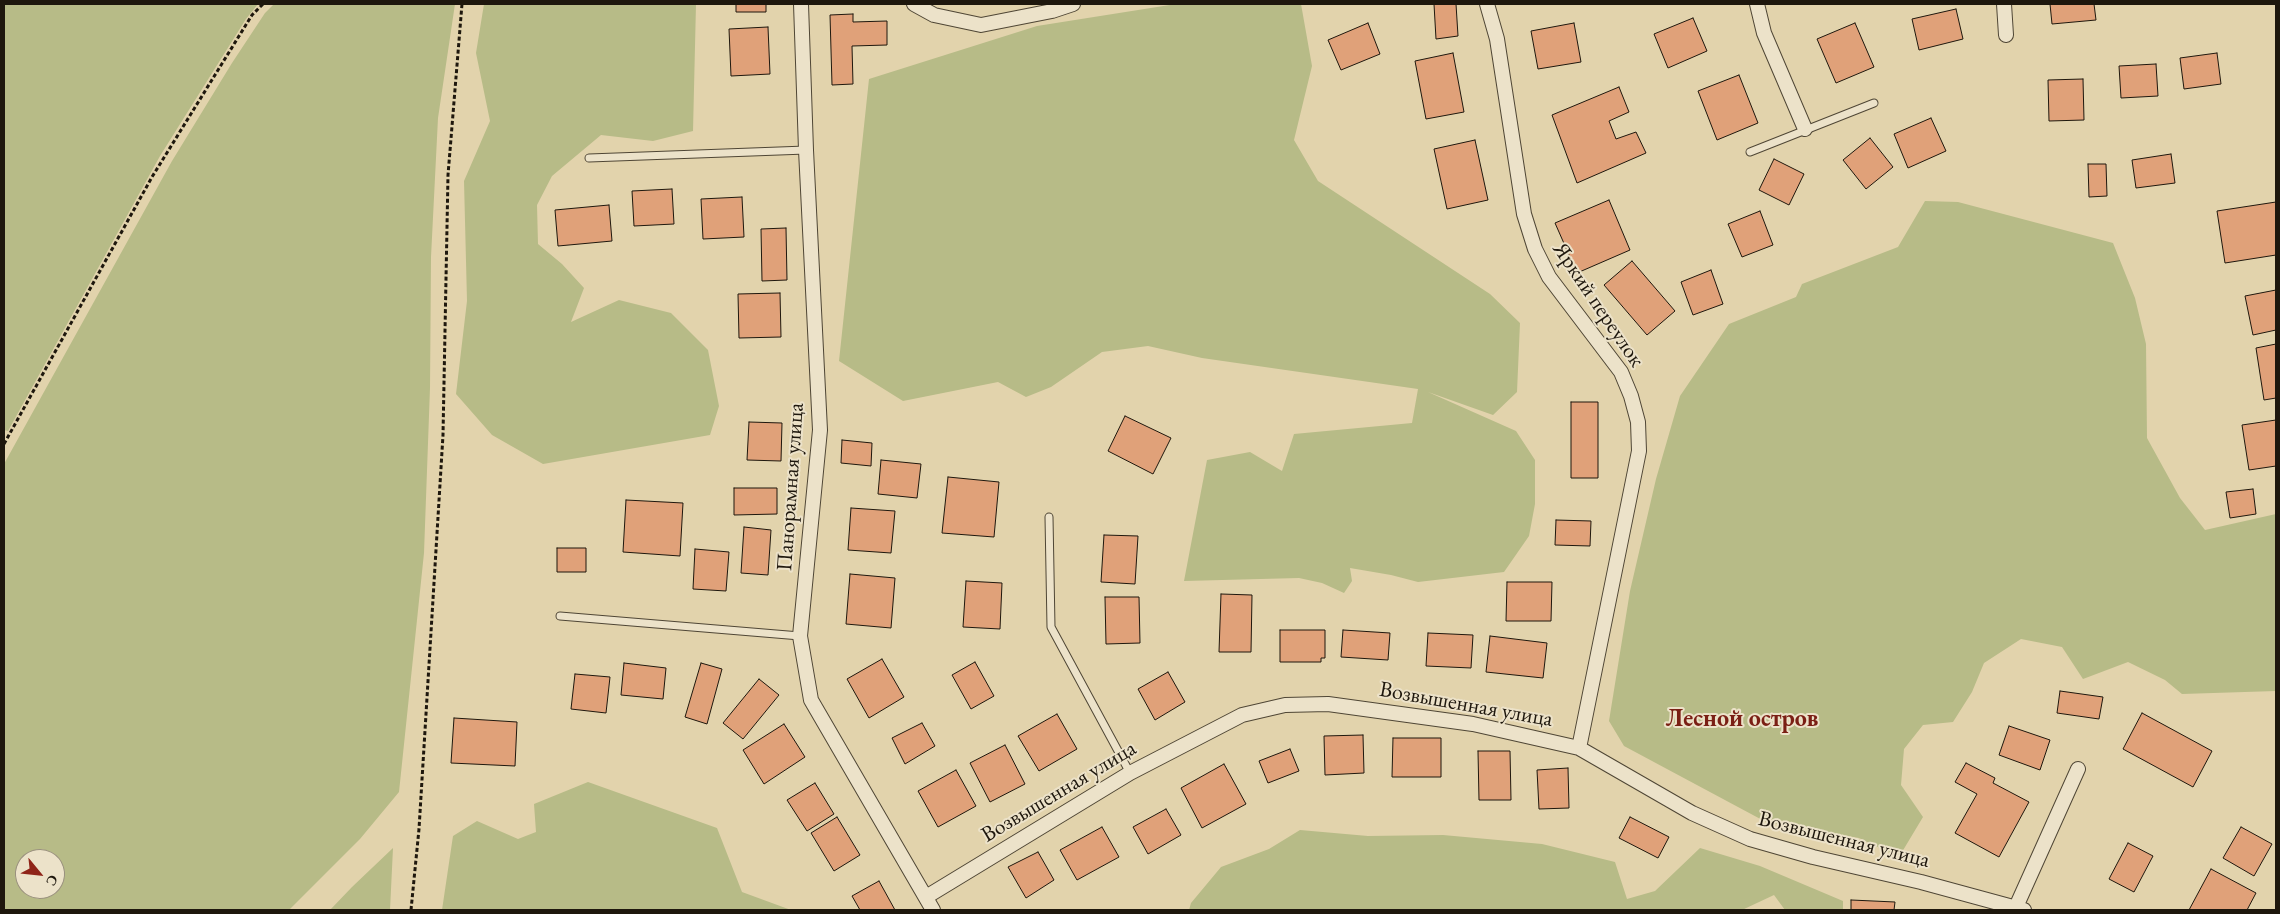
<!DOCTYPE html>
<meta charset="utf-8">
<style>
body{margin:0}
#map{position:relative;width:2280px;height:914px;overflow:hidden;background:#e2d3ac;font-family:"EB Garamond",serif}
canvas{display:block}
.frame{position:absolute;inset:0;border:5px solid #1e170d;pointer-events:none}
.north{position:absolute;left:15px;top:849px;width:50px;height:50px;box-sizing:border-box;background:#ece2c9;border:1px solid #9a917e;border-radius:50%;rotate:118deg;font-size:14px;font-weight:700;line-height:20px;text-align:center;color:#1e170d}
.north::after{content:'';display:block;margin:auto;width:18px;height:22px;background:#8f2418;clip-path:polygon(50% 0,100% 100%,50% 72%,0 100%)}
</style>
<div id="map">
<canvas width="2280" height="914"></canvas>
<div class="frame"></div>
<div class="north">С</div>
</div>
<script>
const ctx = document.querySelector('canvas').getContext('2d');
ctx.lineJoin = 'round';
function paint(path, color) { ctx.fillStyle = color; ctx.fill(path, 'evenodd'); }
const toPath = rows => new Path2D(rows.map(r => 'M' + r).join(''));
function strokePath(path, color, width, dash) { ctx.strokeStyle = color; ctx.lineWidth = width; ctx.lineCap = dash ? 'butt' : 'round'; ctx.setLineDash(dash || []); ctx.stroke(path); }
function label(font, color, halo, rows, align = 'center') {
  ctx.font = font + ' "EB Garamond",serif'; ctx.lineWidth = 4; ctx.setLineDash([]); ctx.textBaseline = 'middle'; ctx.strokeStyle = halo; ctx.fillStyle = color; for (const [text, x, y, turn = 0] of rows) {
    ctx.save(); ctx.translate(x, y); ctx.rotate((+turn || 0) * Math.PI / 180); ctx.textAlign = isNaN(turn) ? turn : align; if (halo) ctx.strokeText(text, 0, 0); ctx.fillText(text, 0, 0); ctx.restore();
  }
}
const green = toPath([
 [4,4,258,4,246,19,160,156,8,431,4,430],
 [274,4,455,4,438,118,431,257,430,388,424,553,399,792,360,839,289,910,4,910,4,464,172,161,232,63,265,13],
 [25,859,55,859,55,889,25,889],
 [484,4,696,4,693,131,653,141,601,135,552,176,537,205,538,244,562,264,584,288,571,322,619,300,671,313,708,350,719,406,710,435,543,464,492,435,456,394,467,301,464,181,490,121,476,53],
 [1176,4,1301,4,1312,66,1294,140,1318,181,1490,294,1520,323,1517,392,1493,415,1428,392,1516,431,1535,460,1535,504,1529,536,1504,572,1418,582,1391,575,1350,568,1352,581,1344,593,1322,583,1299,578,1184,581,1207,460,1250,452,1282,471,1294,434,1412,423,1418,389,1202,358,1148,346,1102,352,1051,387,1026,397,998,382,903,401,839,361,869,79,1037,26],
 [1925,201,1958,202,2113,243,2135,298,2146,344,2147,438,2180,498,2205,530,2276,514,2276,691,2182,694,2165,680,2128,662,2083,679,2062,647,2021,639,1984,663,1972,692,1953,722,1923,725,1904,749,1901,785,1923,817,1899,857,1859,838,1766,822,1624,746,1609,721,1630,591,1656,479,1680,396,1729,324,1796,297,1802,284,1898,247],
 [588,782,717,828,742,892,791,910,442,910,453,836,477,821,518,839,536,832,534,804],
 [1300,830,1368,836,1443,835,1542,844,1615,862,1627,899,1655,891,1700,848,1760,866,1843,901,1843,910,1785,910,1774,895,1742,910,1189,910,1191,903,1221,867,1269,849],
 [393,848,390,910,330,910,352,887]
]);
const building = toPath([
 [736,4,766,4,766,12,736,12,736,4],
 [1434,4,1456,4,1458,36,1436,39,1434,4],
 [2050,4,2094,4,2096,20,2052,24,2050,4],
 [1956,9,1963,39,1919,50,1912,19,1956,9],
 [853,14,853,22,887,21,887,45,852,46,853,84,832,85,830,15,853,14],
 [1693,18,1707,51,1668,68,1654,34,1693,18],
 [1368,23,1380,54,1341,70,1328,40,1368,23],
 [1574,23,1581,62,1538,69,1531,31,1574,23],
 [1855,23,1874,67,1836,83,1817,39,1855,23],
 [768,27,770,74,731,76,729,29,768,27],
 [1453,53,1464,112,1426,119,1415,61,1453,53],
 [2217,53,2221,84,2184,89,2180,58,2217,53],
 [2156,64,2158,96,2121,98,2119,66,2156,64],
 [1739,75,1758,123,1717,140,1698,91,1739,75],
 [2083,79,2084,120,2049,121,2048,80,2083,79],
 [1619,87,1629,112,1609,121,1616,139,1636,132,1646,153,1577,183,1552,115,1619,87],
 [1931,118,1946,151,1908,168,1894,134,1931,118],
 [1870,138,1893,167,1866,189,1843,160,1870,138],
 [1475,140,1488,200,1447,209,1434,149,1475,140],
 [2171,154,2175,183,2136,188,2132,160,2171,154],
 [1774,159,1804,174,1789,205,1759,190,1774,159],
 [2088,164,2106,164,2107,196,2089,197,2088,164],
 [672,189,674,224,634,226,632,191,672,189],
 [742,197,744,237,703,239,701,199,742,197],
 [1609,200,1630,250,1577,273,1555,223,1609,200],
 [2276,202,2276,255,2225,263,2217,211,2276,202],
 [609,205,612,241,558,246,555,210,609,205],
 [1760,211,1773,245,1742,257,1728,224,1760,211],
 [786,228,787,280,762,281,761,229,786,228],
 [1632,261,1675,311,1647,335,1604,285,1632,261],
 [1711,270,1723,304,1693,315,1681,282,1711,270],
 [2276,290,2276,330,2253,335,2245,296,2276,290],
 [780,293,781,337,739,338,738,294,780,293],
 [2276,344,2276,398,2264,400,2256,348,2276,344],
 [1571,402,1598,402,1598,478,1571,478,1571,402],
 [1125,416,1171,438,1153,474,1108,451,1125,416],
 [2276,420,2276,466,2249,470,2242,425,2276,420],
 [749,422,782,423,781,461,747,460,749,422],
 [842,440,872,443,871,466,841,463,842,440],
 [881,460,921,464,917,498,878,494,881,460],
 [948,477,999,482,994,537,942,533,948,477],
 [734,488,777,488,777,514,734,515,734,488],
 [2253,489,2256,514,2230,518,2226,492,2253,489],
 [626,500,683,503,680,556,623,552,626,500],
 [851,508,895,511,891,553,848,550,851,508],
 [1556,520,1591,521,1590,546,1555,545,1556,520],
 [744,527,771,530,768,575,741,573,744,527],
 [1104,535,1138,536,1135,584,1101,582,1104,535],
 [557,548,586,548,586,572,557,572,557,548],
 [695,549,729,552,726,591,693,589,695,549],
 [850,574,895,578,891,628,846,624,850,574],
 [966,581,1002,583,1000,629,963,627,966,581],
 [1507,582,1552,582,1551,621,1506,621,1507,582],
 [1221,594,1252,595,1251,652,1219,652,1221,594],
 [1105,597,1139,597,1140,643,1106,644,1105,597],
 [1280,630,1325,630,1325,658,1321,658,1321,662,1280,662,1280,630],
 [1343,630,1390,633,1388,660,1341,657,1343,630],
 [1428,633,1473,635,1471,668,1426,666,1428,633],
 [1490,636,1547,643,1543,678,1486,672,1490,636],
 [882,659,904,697,869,718,847,679,882,659],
 [975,662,994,696,971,709,952,675,975,662],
 [624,663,666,668,663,699,621,695,624,663],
 [701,663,722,669,707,724,685,717,701,663],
 [1168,672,1185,702,1155,720,1138,689,1168,672],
 [575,674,610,677,606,713,571,709,575,674],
 [759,679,779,695,743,739,723,723,759,679],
 [2060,691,2103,697,2099,719,2057,713,2060,691],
 [2142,713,2212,751,2193,787,2123,749,2142,713],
 [1057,714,1077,749,1039,771,1018,736,1057,714],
 [454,718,517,722,515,766,451,763,454,718],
 [922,723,935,746,905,764,892,738,922,723],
 [784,724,805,757,764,784,743,750,784,724],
 [2009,726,2050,740,2040,770,1999,755,2009,726],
 [1363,735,1364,773,1325,775,1324,736,1363,735],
 [1393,738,1441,738,1441,777,1392,777,1393,738],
 [1005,745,1025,784,990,802,970,763,1005,745],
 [1290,749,1299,771,1268,783,1259,761,1290,749],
 [1478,751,1510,751,1511,800,1479,800,1478,751],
 [1966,763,1995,778,1993,783,2029,802,1999,857,1955,833,1977,794,1955,782,1966,763],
 [1224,764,1246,804,1202,828,1181,788,1224,764],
 [1568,768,1569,808,1539,809,1537,770,1568,768],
 [956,770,976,806,938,827,918,791,956,770],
 [815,783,834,814,807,831,787,800,815,783],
 [1166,809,1181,835,1148,854,1133,827,1166,809],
 [837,817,860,855,834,871,811,833,837,817],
 [1630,817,1669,837,1658,858,1619,838,1630,817],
 [1102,827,1119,857,1077,880,1060,850,1102,827],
 [2241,827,2272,844,2254,876,2223,858,2241,827],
 [2128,843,2153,856,2134,892,2109,879,2128,843],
 [1038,852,1054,880,1026,898,1008,867,1038,852],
 [2211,869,2256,893,2247,910,2189,910,2211,869],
 [879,881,895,910,860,910,852,896,879,881],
 [1851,900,1895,902,1894,910,1851,910,1851,900]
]);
const path = toPath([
 [4,444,152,177,252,15,263,4],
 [411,910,419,829,443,435,448,175,462,4]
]);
const service = toPath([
 [1750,152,1874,103],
 [589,158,806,150],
 [1049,517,1051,627,1130,773],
 [560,616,800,636]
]);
const minor = toPath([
 [801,4,806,150,820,430,800,636,811,700,933,910],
 [914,4,934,15,981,25,1052,11,1073,4],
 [1487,4,1497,39,1524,214,1535,249,1549,277,1621,372,1631,396,1638,422,1639,451,1579,748],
 [1757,4,1764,33,1805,129],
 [2004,4,2006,35],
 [926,897,1130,773,1242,715,1285,705,1328,704,1473,724,1579,748,1692,813,1750,839,1813,857,1921,882,2024,910],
 [2016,907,2078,769]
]);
const streetNames = [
 ["Яркий переулок",1598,305,56],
 ["Панорамная улица",791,487,-86],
 ["Возвышенная улица",1466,705,10],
 ["Возвышенная улица",1059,792,-31],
 ["Возвышенная улица",1844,840,14]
];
const neighbourhoodNames = [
 ["Лесной остров",1742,719]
];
paint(green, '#b7bb87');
paint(building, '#e0a179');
strokePath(building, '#1e170d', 1);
strokePath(service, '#4f4635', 9);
strokePath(minor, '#4f4635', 16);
strokePath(path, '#1e170d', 3, [4, 2.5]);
strokePath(service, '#ece2c9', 7);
strokePath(minor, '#ece2c9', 14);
label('22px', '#1e170d', '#ece2c9', streetNames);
label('bold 24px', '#7a1f14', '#ece2c9', neighbourhoodNames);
</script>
